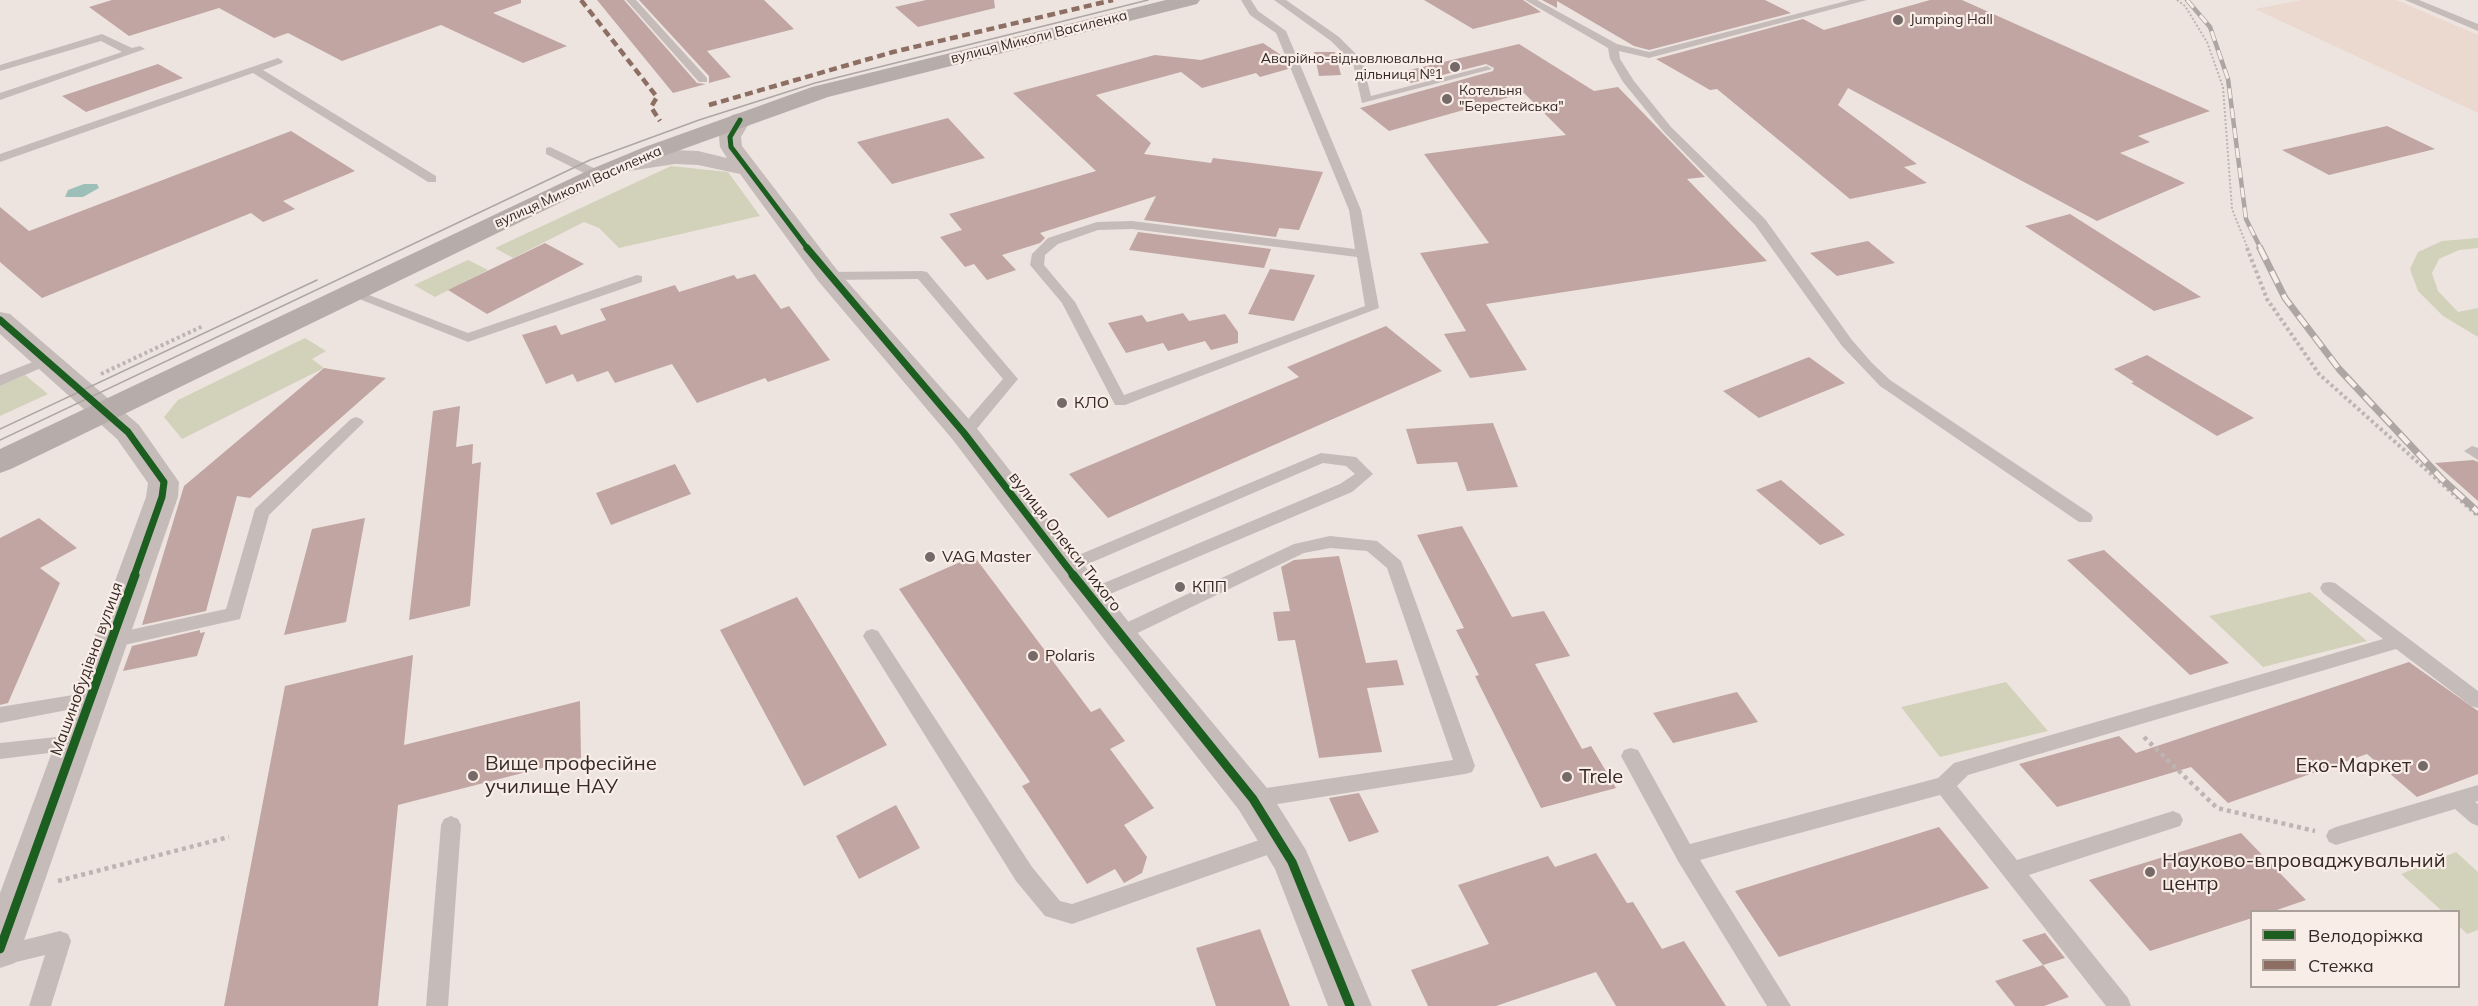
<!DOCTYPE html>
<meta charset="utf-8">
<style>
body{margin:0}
#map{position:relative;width:2478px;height:1006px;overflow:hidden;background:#ede4e0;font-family:Mulish,sans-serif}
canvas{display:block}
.legend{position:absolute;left:2250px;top:910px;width:210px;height:78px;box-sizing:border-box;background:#f9ede7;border:2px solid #ab9f9a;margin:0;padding:8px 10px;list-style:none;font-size:18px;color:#362927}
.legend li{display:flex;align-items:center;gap:12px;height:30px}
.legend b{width:30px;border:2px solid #ab9f9a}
</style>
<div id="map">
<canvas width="2478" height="1006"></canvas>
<ul class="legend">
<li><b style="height:8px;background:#1b5e20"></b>Велодоріжка</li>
<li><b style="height:8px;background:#8d6e63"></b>Стежка</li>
</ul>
</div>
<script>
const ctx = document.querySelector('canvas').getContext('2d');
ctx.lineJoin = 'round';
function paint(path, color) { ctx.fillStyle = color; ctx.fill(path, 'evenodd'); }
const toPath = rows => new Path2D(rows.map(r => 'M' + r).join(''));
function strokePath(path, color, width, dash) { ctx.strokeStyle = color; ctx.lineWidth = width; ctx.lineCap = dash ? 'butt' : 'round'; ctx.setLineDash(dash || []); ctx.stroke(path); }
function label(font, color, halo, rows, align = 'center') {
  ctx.font = font + ' Mulish,sans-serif'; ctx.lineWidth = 4.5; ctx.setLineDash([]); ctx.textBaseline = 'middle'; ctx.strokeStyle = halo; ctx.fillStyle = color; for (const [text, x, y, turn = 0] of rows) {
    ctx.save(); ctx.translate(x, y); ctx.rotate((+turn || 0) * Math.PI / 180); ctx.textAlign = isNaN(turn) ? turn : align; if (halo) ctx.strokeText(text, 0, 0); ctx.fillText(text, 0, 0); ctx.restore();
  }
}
const green = toPath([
 [671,166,728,172,760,216,619,248,599,228,584,222,513,258,495,248],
 [2478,238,2478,248,2459,250,2439,259,2432,273,2438,291,2458,312,2478,308,2478,337,2443,316,2418,291,2410,269,2418,252,2442,241],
 [468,260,488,270,435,297,414,285],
 [305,338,326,351,312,359,324,368,182,439,164,417,178,400],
 [25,375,48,394,0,416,0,386],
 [2310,592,2367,641,2263,667,2209,616],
 [2006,682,2048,731,1940,757,1901,707],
 [2456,852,2478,872,2478,930,2467,934,2459,926,2458,912,2442,911,2401,874]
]);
const plaza = toPath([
 [2302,0,2396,0,2478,35,2478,113,2255,9]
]);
const water = toPath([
 [84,184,97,184,99,188,83,197,65,197,68,190]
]);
const building = toPath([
 [112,0,521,0,521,3,493,13,567,46,523,63,441,25,342,61,288,33,274,38,219,8,129,36,89,7],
 [597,0,624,0,697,83,706,84,673,93],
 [639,0,764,0,794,29,707,51,731,77,709,83,709,76],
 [926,0,994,0,995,8,918,27,895,7],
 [1424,0,1523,0,1541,12,1473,29],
 [1542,0,1765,0,1791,13,1649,50,1634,46,1557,1,1557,8],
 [1930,0,1962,0,2210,111,2138,136,2150,142,2120,153,2185,183,2097,221,1848,88,1838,105,1917,164,1904,167,1927,183,1850,199,1717,89,1710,90,1656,59,1803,19,1824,30],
 [1263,43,1284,57,1288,69,1260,77,1256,73,1202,88,1181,72,1096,95,1151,143,1144,154,1211,163,1213,158,1323,172,1299,230,1279,228,1276,237,1144,220,1156,196,1040,233,1045,238,1040,243,1002,255,1016,270,987,280,974,264,965,267,940,237,962,230,949,214,1096,171,1013,93,1155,55,1201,60],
 [1519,44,1594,91,1618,87,1705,177,1687,179,1767,261,1486,304,1527,370,1470,378,1444,334,1466,331,1420,253,1489,243,1424,154,1566,135,1524,93,1389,131,1360,108,1493,71,1494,68,1486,64,1411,83,1397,73],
 [1314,52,1335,52,1341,75,1319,76],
 [158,64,183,78,86,112,62,96],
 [948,118,985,158,892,184,857,142],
 [2387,126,2435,149,2329,175,2282,150],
 [291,131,355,171,283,201,295,209,263,222,251,213,42,298,0,262,0,207,29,231],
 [2070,214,2201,297,2154,311,2025,226],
 [1138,232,1271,249,1264,268,1129,250],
 [1868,241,1895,263,1837,276,1810,253],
 [545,243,584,264,487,314,448,290],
 [1270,269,1315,275,1294,321,1248,314],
 [755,274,781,309,789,306,830,360,768,382,765,378,697,403,672,364,615,383,608,371,577,382,573,374,546,384,522,335,556,325,561,335,606,320,600,309,675,285,679,292,734,275,737,279],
 [1183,313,1189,321,1225,314,1238,332,1238,343,1211,350,1205,341,1168,351,1163,343,1126,353,1108,323,1142,315,1147,322],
 [1386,326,1442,371,1108,518,1069,474,1299,377,1287,367],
 [2147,355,2254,418,2217,436,2131,383,2134,382,2114,369],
 [1809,357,1845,383,1759,418,1723,391],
 [324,368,386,378,250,498,237,496,206,611,142,625,184,486],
 [460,406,456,447,473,444,472,464,481,462,470,606,409,620,433,411],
 [1493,423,1518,487,1467,491,1457,462,1417,464,1406,429],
 [2473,460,2478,462,2478,501,2435,463],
 [675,464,691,494,611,525,596,493],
 [1781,480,1845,535,1820,545,1756,490],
 [39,518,77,548,40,568,60,583,8,703,0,705,0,538],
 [365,518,346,622,284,635,312,529],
 [1462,526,1512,617,1544,611,1570,656,1535,664,1582,749,1591,746,1616,788,1541,808,1475,676,1479,675,1456,630,1464,628,1417,535],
 [2104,550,2229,663,2190,675,2067,560],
 [974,556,1091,712,1100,708,1125,741,1110,749,1154,808,1124,825,1147,857,1142,873,1124,883,1115,869,1087,884,1022,786,1030,782,899,589],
 [1339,556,1366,663,1397,660,1404,685,1367,688,1382,752,1319,758,1295,640,1278,641,1273,612,1290,611,1281,567,1294,560],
 [797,597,887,745,804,786,720,630],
 [200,630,200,633,205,632,197,656,123,671,132,646],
 [413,655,404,745,580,701,581,758,398,805,378,1006,224,1006,285,686],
 [2409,662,2478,711,2478,774,2417,797,2367,754,2228,803,2191,767,2057,807,2019,764,2119,736,2136,753],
 [1737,692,1758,722,1673,743,1653,713],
 [1359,793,1379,832,1349,842,1329,798],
 [896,805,920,848,859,879,836,836],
 [1939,827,1989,888,1779,957,1735,891],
 [2241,833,2306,900,2271,912,2252,912,2252,918,2150,951,2089,880],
 [1596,853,1627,903,1633,902,1662,949,1684,941,1726,1006,1616,1006,1596,972,1496,1006,1428,1006,1411,970,1489,944,1458,885,1548,856,1555,867],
 [1260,929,1290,1006,1216,1006,1196,948],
 [2045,933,2065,958,2043,965,2022,940],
 [2043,965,2069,997,2044,1006,2015,1006,1995,981]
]);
const pathFar2 = toPath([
 [2177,0,2185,6,2207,42,2223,87,2232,209,2248,249]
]);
const pathFar1 = toPath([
 [2247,248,2267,299,2319,374,2478,516],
 [101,374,203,326]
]);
const path = toPath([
 [2144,737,2217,808,2315,831],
 [58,881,229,837]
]);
const lane = toPath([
 [626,0,636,0,707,78,707,82,699,82,626,0],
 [1241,0,1251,0,1258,11,1286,31,1361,210,1379,308,1125,405,1115,405,1062,303,1030,265,1032,254,1048,238,1097,222,1132,221,1355,249,1349,210,1276,33,1250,15,1241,0],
 [1132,229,1357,257,1365,306,1124,395,1075,302,1044,265,1045,255,1058,244,1098,230,1132,229],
 [1274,0,1286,0,1339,37,1362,60,1371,96,1487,66,1492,69,1362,103,1353,63,1331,41,1274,0],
 [1525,0,1537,0,1617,44,1649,52,1850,0,1867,0,1649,58,1619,51,1620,59,1634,81,1671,127,1765,219,1852,340,1872,363,1890,380,2091,514,2093,518,2091,522,2079,522,1880,386,1842,346,1755,225,1663,131,1623,82,1610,59,1608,48,1525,0],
 [2405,0,2419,0,2478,24,2478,31,2405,0],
 [102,34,132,48,140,46,145,49,0,100,0,93,122,52,101,41,0,71,0,65,102,34],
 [278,58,283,61,282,63,263,70,436,176,436,182,428,182,253,73,0,162,0,154,278,58],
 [550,147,602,172,604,175,598,179,594,178,546,154,546,148,550,147],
 [922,271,927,272,1018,379,970,437,964,438,956,433,1003,379,918,279,828,280,821,276,828,272,922,271],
 [637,275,642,276,642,282,468,342,344,293,346,290,356,290,468,333,637,275],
 [45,357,50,358,52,361,50,364,0,386,0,375,45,357],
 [356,417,361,419,364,422,361,425,269,515,240,619,111,648,105,646,102,641,105,636,111,634,226,609,255,509,351,419,356,417],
 [2472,446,2478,448,2478,460,2464,451,2472,446],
 [1321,453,1356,457,1373,474,1352,492,1091,602,1085,601,1082,596,1085,591,1340,484,1355,474,1346,466,1323,463,1074,570,1062,570,1059,566,1062,562,1321,453],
 [1330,536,1377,541,1401,561,1475,766,1472,772,1465,774,1253,808,1246,805,1243,799,1246,793,1253,790,1453,760,1387,568,1367,551,1330,548,1304,553,1125,639,1113,639,1110,634,1113,629,1294,544,1330,536],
 [2329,582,2335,583,2478,691,2478,708,2471,706,2396,649,1968,775,1957,786,2017,860,2173,811,2180,814,2183,820,2180,826,2029,875,2128,998,2131,1006,2106,1006,1940,795,1700,860,1791,1006,1767,1006,1678,861,1621,756,1624,750,1631,748,1638,750,1690,844,1938,778,1954,763,1961,761,2383,639,2323,593,2320,588,2323,583,2329,582],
 [872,629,878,631,1032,867,1060,901,1072,904,1280,833,1287,836,1290,842,1287,848,1072,924,1045,916,1016,881,866,641,863,636,866,631,872,629],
 [91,692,98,694,101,699,98,704,0,723,0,707,91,692],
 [75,735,82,737,85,743,82,749,0,759,0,743,75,735],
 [2478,785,2478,801,2475,802,2478,804,2478,826,2471,823,2455,809,2336,845,2329,842,2326,836,2329,830,2336,827,2478,785],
 [451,816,458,819,461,825,448,1006,426,1006,441,825,444,819,451,816],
 [60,931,68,934,71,941,51,1006,29,1006,45,955,0,966,0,946,60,931]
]);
const street = toPath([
 [740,113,748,115,751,120,741,137,742,146,837,270,975,426,1131,625,1267,788,1306,850,1372,1006,1328,1006,1275,869,1239,810,1107,643,953,440,819,282,740,174,698,165,675,164,623,172,615,170,611,165,615,160,623,158,675,150,698,151,727,158,720,147,719,137,732,115,740,113],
 [0,312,10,314,139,425,179,482,178,497,21,949,15,963,0,968,0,893,146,497,148,483,117,439,0,334,0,312]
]);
const secondary = toPath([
 [1166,0,1200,0,1197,4,828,97,658,158,607,180,11,469,0,473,0,449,589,170,642,148,812,87,1166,0]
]);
const tram = toPath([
 [0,429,317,280],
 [0,440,590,160,699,120,815,83,1148,0]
]);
const railFar1 = toPath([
 [2187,0,2210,27,2228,79,2246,219,2261,249]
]);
const rail = toPath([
 [2260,248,2285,298,2339,369,2441,478,2478,512]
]);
const quiet = toPath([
 [581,0,657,97,651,107,660,121],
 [709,105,893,52,1113,0]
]);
const cyclewayFar2 = toPath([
 [740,120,730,137,731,147,808,249]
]);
const cyclewayFar1 = toPath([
 [807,248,964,433,1074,576],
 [0,320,128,432,164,482,162,497,134,576]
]);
const cycleway = toPath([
 [1073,575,1253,799,1292,862,1350,1006],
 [0,949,135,575]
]);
const markers = [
 [1898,20,6,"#766a68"],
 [1455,67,6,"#766a68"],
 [1447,99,6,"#766a68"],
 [1062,403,6,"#766a68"],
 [930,557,6,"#766a68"],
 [1180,587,6,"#766a68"],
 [1033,656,6,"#766a68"],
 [2423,766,6,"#766a68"],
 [473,776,6,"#766a68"],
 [1567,777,6,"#766a68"],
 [2150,872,6,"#766a68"]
];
const farPoinames = [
 ["Jumping Hall",1910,20],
 ["Аварійно-відновлювальна",1443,59,"right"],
 ["дільниця №1",1443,75,"right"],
 ["Котельня",1459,91],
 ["\"Берестейська\"",1459,107]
];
const farStreetnames = [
 ["вулиця Миколи Василенка",1039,37,-14],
 ["вулиця Миколи Василенка",578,187,-24]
];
const poiNames = [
 ["КЛО",1074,403],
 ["VAG Master",942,557],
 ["КПП",1192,587],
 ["Polaris",1045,656]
];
const streetNames = [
 ["вулиця Олекси Тихого",1065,542,52],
 ["Машинобудівна вулиця",87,669,-70]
];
const nearPoinames = [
 ["Вище професійне",485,764],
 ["училище НАУ",485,787],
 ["Еко-Маркет",2411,766,"right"],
 ["Trele",1579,777],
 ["Науково-впроваджувальний",2162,861],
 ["центр",2162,884]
];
paint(green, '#d2d1ba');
paint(plaza, '#ebd9cf');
paint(water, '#9cbfb8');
paint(building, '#c0a5a2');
strokePath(pathFar2, '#beb5b2', 2, [2, 2]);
strokePath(pathFar1, '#beb5b2', 4, [3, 3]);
strokePath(path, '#beb5b2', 4.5, [4, 4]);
paint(lane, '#c5bcb9');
paint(street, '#c5bcb9');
paint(secondary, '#b6adaa');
strokePath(tram, '#ada6a3', 1.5);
strokePath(railFar1, '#ada6a3', 4.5);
strokePath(rail, '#ada6a3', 7);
strokePath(railFar1, '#f9ede7', 3, [10]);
strokePath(rail, '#f9ede7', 4.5, [13]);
strokePath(quiet, '#8d6e63', 4.5, [8, 4.5]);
strokePath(cyclewayFar2, '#1b5e20', 5);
strokePath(cyclewayFar1, '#1b5e20', 7);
strokePath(cycleway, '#1b5e20', 9);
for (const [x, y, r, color] of markers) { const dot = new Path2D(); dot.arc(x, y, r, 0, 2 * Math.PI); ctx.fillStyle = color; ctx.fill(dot); strokePath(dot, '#f9ede7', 2); }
label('14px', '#362927', '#f9ede7', farPoinames, 'left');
label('14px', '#362927', '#f9ede7', farStreetnames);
label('16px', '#362927', '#f9ede7', poiNames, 'left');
label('16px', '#362927', '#f9ede7', streetNames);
label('20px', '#362927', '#f9ede7', nearPoinames, 'left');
</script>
